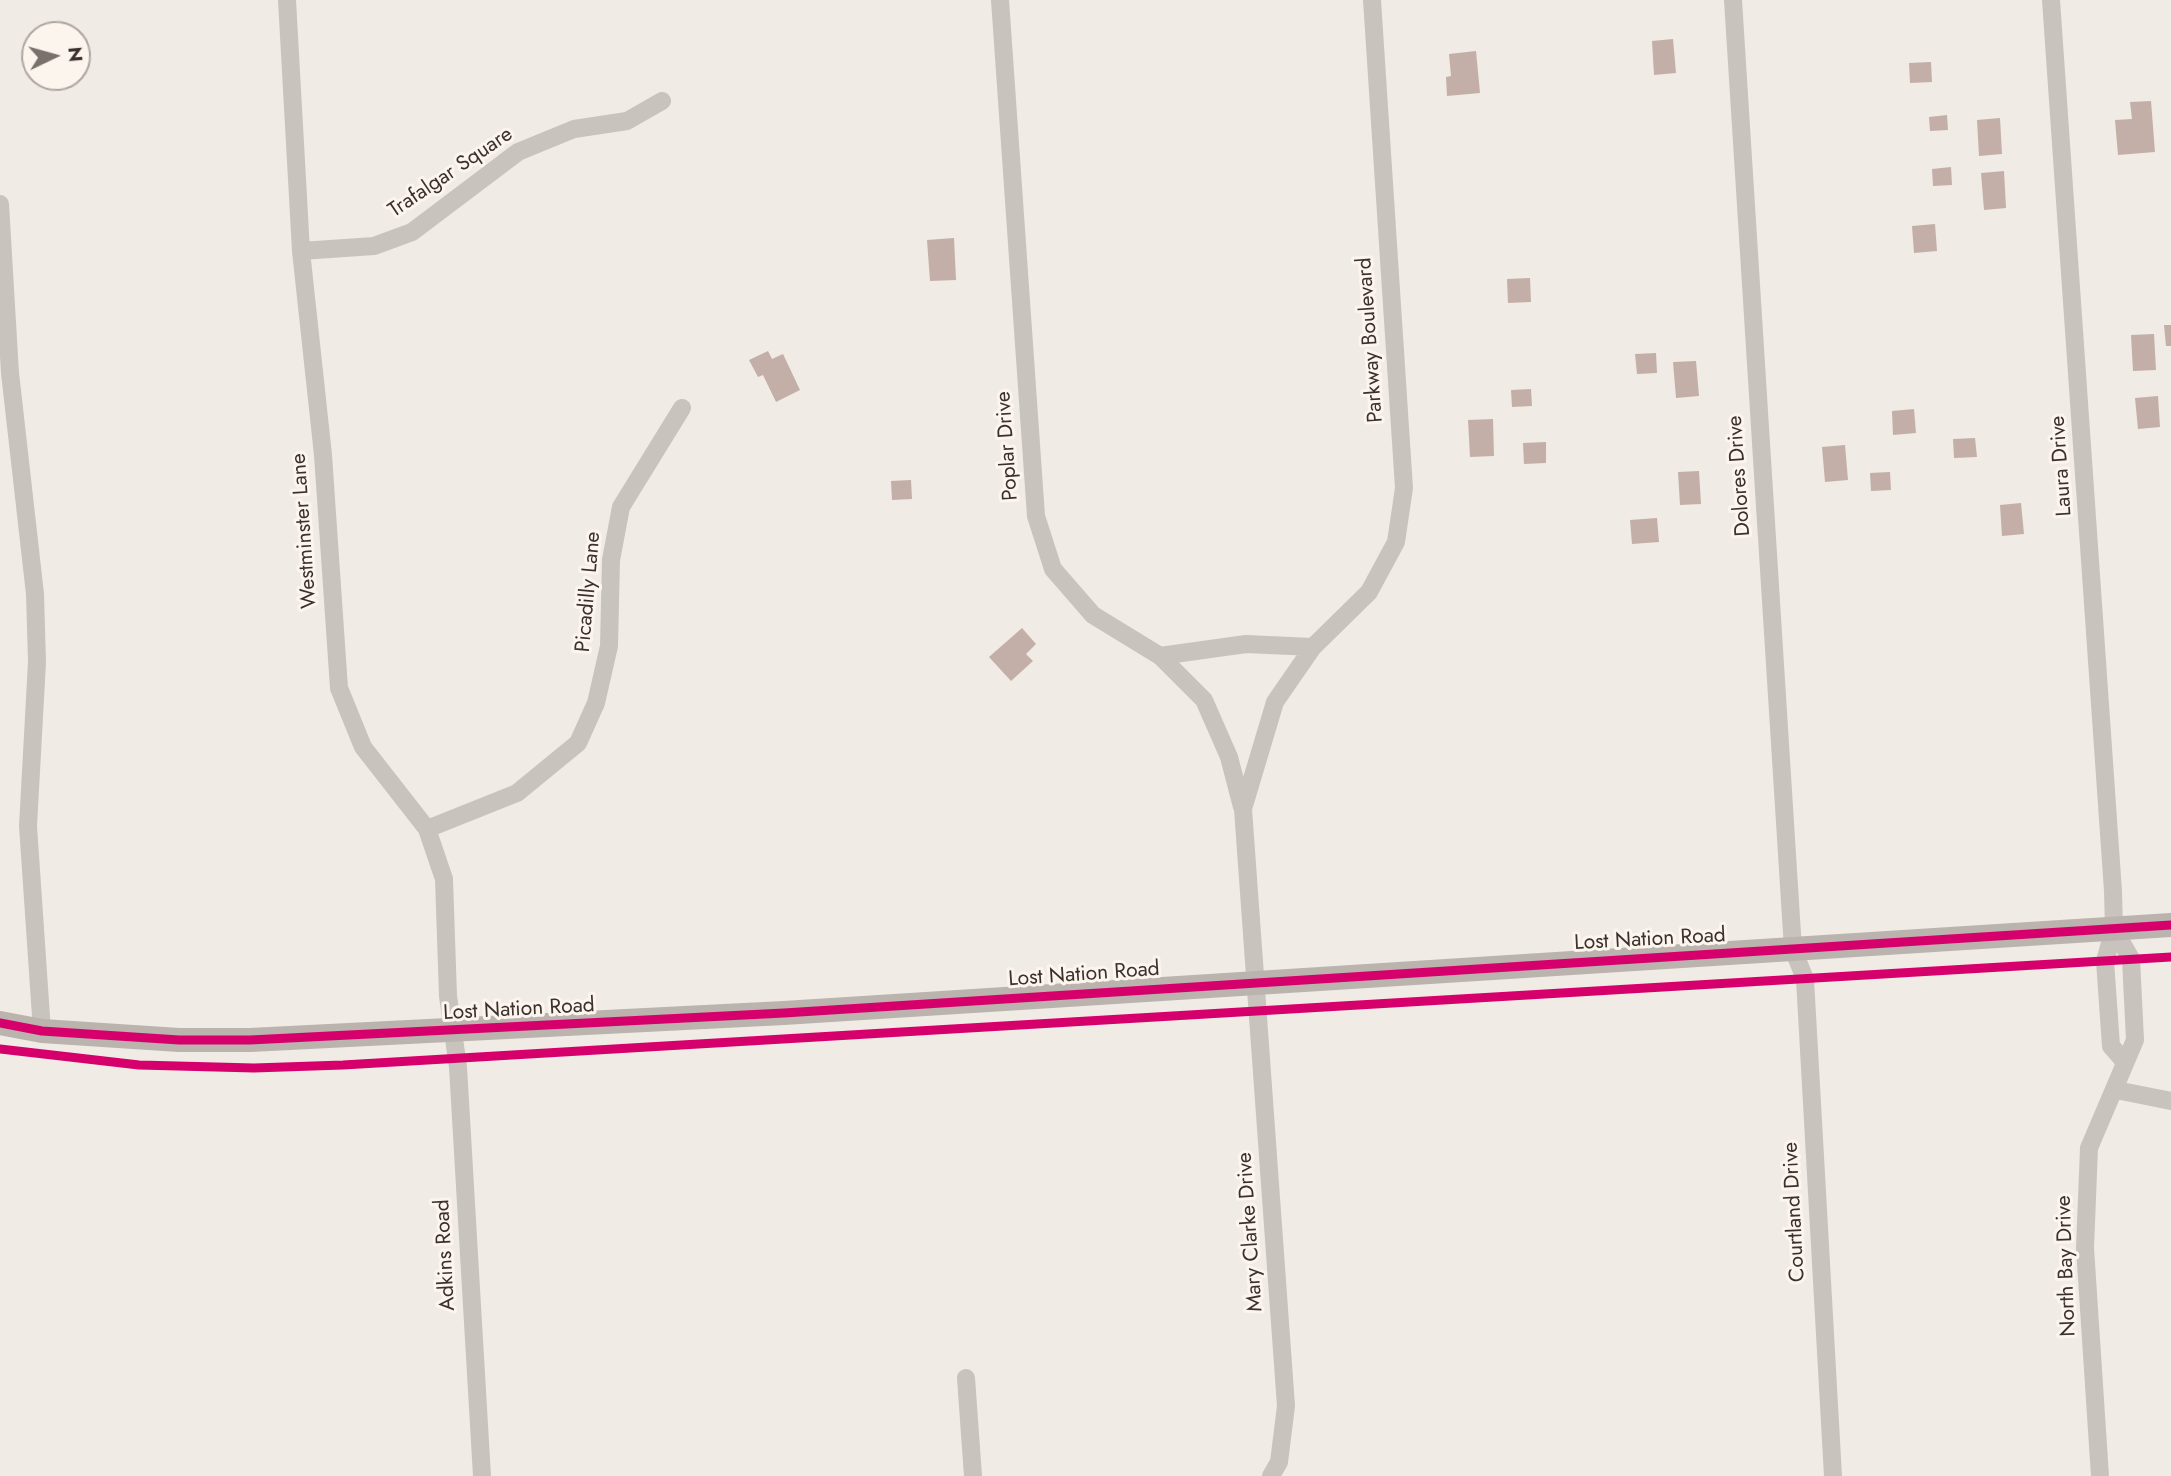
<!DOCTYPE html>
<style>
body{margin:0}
#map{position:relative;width:2171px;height:1476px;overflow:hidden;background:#f0ebe5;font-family:Jost,sans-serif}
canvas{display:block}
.north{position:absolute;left:21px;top:21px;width:70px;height:70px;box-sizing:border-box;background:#fbf5ee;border:2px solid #aea6a0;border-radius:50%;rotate:85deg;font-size:19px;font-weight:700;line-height:28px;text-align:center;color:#3b302b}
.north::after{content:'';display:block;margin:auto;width:24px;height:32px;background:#7a716c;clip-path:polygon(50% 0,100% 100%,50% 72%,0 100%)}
</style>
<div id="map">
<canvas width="2171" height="1476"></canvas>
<div class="north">N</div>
</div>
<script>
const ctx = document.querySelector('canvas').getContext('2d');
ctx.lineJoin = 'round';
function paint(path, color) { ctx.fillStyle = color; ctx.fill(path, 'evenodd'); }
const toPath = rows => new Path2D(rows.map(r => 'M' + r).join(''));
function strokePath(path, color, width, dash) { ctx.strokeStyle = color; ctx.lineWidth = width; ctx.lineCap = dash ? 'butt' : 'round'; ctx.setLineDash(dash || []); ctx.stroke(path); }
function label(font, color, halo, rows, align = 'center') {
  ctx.font = font + ' Jost,sans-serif'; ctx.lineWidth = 6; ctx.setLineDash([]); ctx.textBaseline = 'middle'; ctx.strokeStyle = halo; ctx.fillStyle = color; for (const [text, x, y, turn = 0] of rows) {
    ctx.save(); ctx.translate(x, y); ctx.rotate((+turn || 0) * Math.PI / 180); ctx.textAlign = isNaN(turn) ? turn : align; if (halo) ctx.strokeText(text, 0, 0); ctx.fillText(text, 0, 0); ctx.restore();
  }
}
const building = toPath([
 [1673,39,1676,73,1654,75,1652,41],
 [1476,51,1480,93,1447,96,1446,77,1451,76,1449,54],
 [1931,62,1932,82,1910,83,1909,63],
 [2151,101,2155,152,2118,155,2115,120,2132,119,2130,102],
 [1947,115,1948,130,1930,131,1929,117],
 [2000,118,2002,154,1979,156,1977,120],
 [1951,167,1952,185,1933,186,1932,169],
 [2004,171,2006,208,1984,210,1981,173],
 [1935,224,1937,251,1914,253,1912,226],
 [954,238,956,280,930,281,927,240],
 [1530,278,1531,302,1508,303,1507,279],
 [2164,325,2171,325,2171,346,2166,346],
 [2154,334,2156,370,2133,371,2131,335],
 [768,351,772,359,783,354,800,390,776,402,763,375,758,377,749,360],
 [1656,353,1657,373,1637,374,1635,354],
 [1696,361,1699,396,1676,398,1673,362],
 [1531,389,1532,406,1512,407,1511,390],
 [2158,396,2160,427,2138,429,2135,398],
 [1914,409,1916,433,1893,435,1892,411],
 [1493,419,1494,456,1470,457,1468,420],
 [1975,438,1977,457,1954,458,1953,439],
 [1546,442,1546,463,1524,464,1523,443],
 [1845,445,1848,480,1825,482,1822,447],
 [1699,471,1701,504,1680,505,1678,472],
 [1890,472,1891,490,1871,491,1870,473],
 [911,480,912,499,892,500,891,481],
 [2021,503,2024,534,2002,536,2000,505],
 [1657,518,1659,542,1632,544,1630,520],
 [1022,628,1036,644,1026,654,1033,661,1011,681,989,657]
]);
const street = toPath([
 [287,0,301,251,323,455,339,688,363,747,427,829,444,879,448,996,458,1067,482,1476],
 [1000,0,1036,516,1053,569,1093,615,1160,656,1204,700,1229,757,1242,807],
 [1733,0,1793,949,1805,979,1833,1476],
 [2051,0,2113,891,2114,929,2105,961,2111,1046,2124,1061],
 [0,204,10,373,35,594,37,662,28,826,42,1031],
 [301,251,374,246,412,232,518,152,574,129,627,121,662,101],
 [1160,656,1246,644,1313,647],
 [427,829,517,793,578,743,596,703,609,646,611,560,621,507,682,408],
 [2116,1090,2171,1101],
 [966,1378,973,1476],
 [1271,1476,1279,1462,1286,1406,1243,809,1275,702,1313,647,1369,592,1396,542,1404,488,1372,0],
 [2100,1476,2085,1248,2089,1148,2135,1040,2131,959,2114,929]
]);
const secondary = toPath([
 [0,1023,42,1031,179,1040,250,1040,784,1013,2171,925]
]);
const cycleway = toPath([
 [0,1023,42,1031,179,1040,250,1040,784,1013,2171,925],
 [0,1049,139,1065,254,1068,343,1065,2171,957]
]);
const streetNames = [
 ["Trafalgar Square",451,173,-34],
 ["Parkway Boulevard",1371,340,-94],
 ["Poplar Drive",1008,446,-94],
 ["Laura Drive",2062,466,-94],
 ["Dolores Drive",1740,476,-94],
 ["Westminster Lane",305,531,-94],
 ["Picadilly Lane",589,592,-85],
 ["Lost Nation Road",1650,940,-3],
 ["Lost Nation Road",1084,975,-4],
 ["Lost Nation Road",519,1010,-3],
 ["Courtland Drive",1795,1212,-93],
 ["Mary Clarke Drive",1251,1232,-94],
 ["Adkins Road",446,1255,-93],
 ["North Bay Drive",2067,1266,-92]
];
paint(building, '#c3afa7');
strokePath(street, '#c9c3be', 18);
strokePath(secondary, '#bab3ae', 24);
strokePath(cycleway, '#d6006c', 9);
label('21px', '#3b302b', '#fbf5ee', streetNames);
</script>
